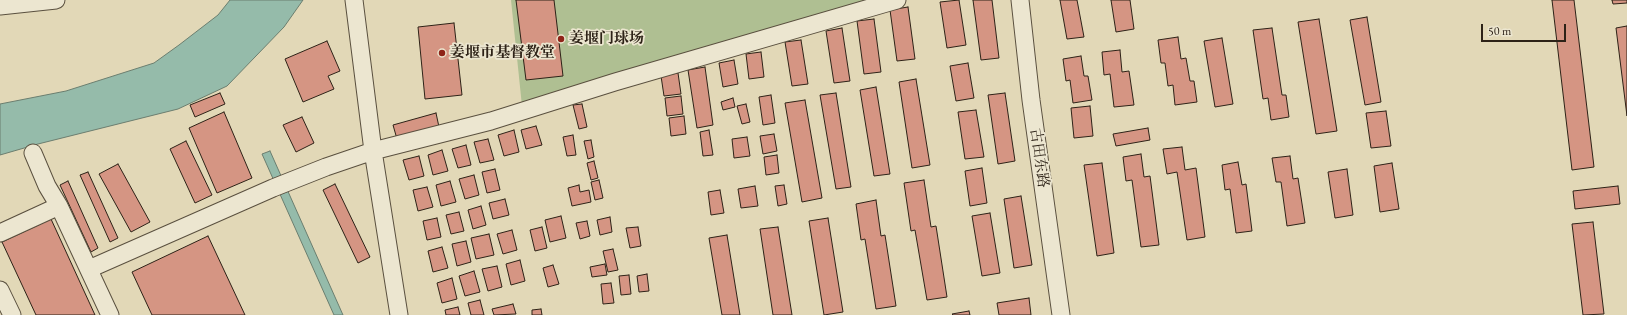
<!DOCTYPE html>
<meta charset="utf-8">
<style>
body{margin:0}
#map{position:relative;width:1627px;height:315px;overflow:hidden;background:#e2d8b7;font-family:"EB Garamond",serif}
canvas{display:block}
.scale{position:absolute;left:1481px;top:24px;width:85px;height:18px;box-sizing:border-box;border:2px solid #2d2217;border-top:0;padding-left:5px;font-size:12px;line-height:14px;white-space:nowrap;color:#2d2217;-webkit-text-stroke:3px #ece6d0;paint-order:stroke}
</style>
<div id="map">
<canvas width="1627" height="315"></canvas>
<div class="scale">50 m</div>
</div>
<script>
const ctx = document.querySelector('canvas').getContext('2d');
ctx.lineJoin = 'round';
function paint(path, color) { ctx.fillStyle = color; ctx.fill(path, 'evenodd'); }
const toPath = rows => new Path2D(rows.map(r => 'M' + r).join(''));
function strokePath(path, color, width, dash) { ctx.strokeStyle = color; ctx.lineWidth = width; ctx.lineCap = dash ? 'butt' : 'round'; ctx.setLineDash(dash || []); ctx.stroke(path); }
function label(font, color, halo, rows, align = 'center') {
  ctx.font = font + ' "EB Garamond","Noto Serif SC",serif'; ctx.lineWidth = 3.5; ctx.setLineDash([]); ctx.textBaseline = 'middle'; ctx.strokeStyle = halo; ctx.fillStyle = color; for (const [text, x, y, turn = 0] of rows) {
    ctx.save(); ctx.translate(x, y); ctx.rotate((+turn || 0) * Math.PI / 180); ctx.textAlign = isNaN(turn) ? turn : align; if (halo) ctx.strokeText(text, 0, 0); ctx.fillText(text, 0, 0); ctx.restore();
  }
}
const green = toPath([
 [511,0,873,0,522,106]
]);
const water = toPath([
 [230,0,303,0,284,27,227,86,178,109,38,144,0,155,0,104,66,91,154,63,179,45,218,15,230,0],
 [270,151,343,315,334,315,262,154,270,151]
]);
const building = toPath([
 [516,0,554,0,563,76,526,80,516,0],
 [959,0,966,45,947,48,940,2,959,0],
 [973,0,992,0,999,58,981,60,973,0],
 [1060,0,1077,0,1084,37,1067,39,1060,0],
 [1111,0,1130,0,1134,29,1116,32,1111,0],
 [1552,0,1574,0,1594,167,1572,170,1552,0],
 [1612,0,1627,0,1627,3,1613,4,1612,0],
 [908,7,915,59,897,61,890,10,908,7],
 [1367,17,1381,102,1365,105,1350,20,1367,17],
 [874,19,881,72,864,74,857,21,874,19],
 [1319,19,1337,131,1316,134,1298,22,1319,19],
 [454,23,462,95,425,99,418,27,454,23],
 [1627,26,1627,116,1616,28,1627,26],
 [842,28,850,81,834,83,826,31,842,28],
 [1272,28,1282,95,1286,95,1289,117,1271,120,1268,98,1263,99,1253,30,1272,28],
 [1178,37,1181,59,1186,58,1190,81,1194,81,1197,102,1175,105,1173,85,1168,86,1165,63,1161,63,1158,40,1178,37],
 [1222,38,1233,104,1215,107,1204,41,1222,38],
 [801,40,808,84,792,86,785,42,801,40],
 [327,41,340,71,328,76,334,89,303,102,285,59,327,41],
 [1120,50,1122,72,1129,71,1134,105,1114,107,1110,74,1104,75,1102,52,1120,50],
 [761,52,764,77,749,79,746,54,761,52],
 [1081,56,1084,76,1088,76,1092,100,1073,103,1070,80,1066,81,1063,59,1081,56],
 [734,60,738,84,723,87,719,63,734,60],
 [968,63,974,98,956,101,950,66,968,63],
 [705,67,713,125,697,128,688,70,705,67],
 [678,73,681,94,664,96,661,76,678,73],
 [916,79,930,165,912,168,899,82,916,79],
 [876,87,890,174,874,176,860,90,876,87],
 [220,93,225,104,195,117,190,105,220,93],
 [836,93,851,187,836,189,820,95,836,93],
 [1005,93,1015,161,998,164,988,95,1005,93],
 [771,95,775,123,763,125,759,97,771,95],
 [681,96,683,114,667,116,665,98,681,96],
 [733,98,735,107,723,110,721,102,733,98],
 [805,100,822,198,802,202,785,103,805,100],
 [582,104,587,127,579,129,573,105,582,104],
 [746,104,750,122,742,124,737,106,746,104],
 [1090,106,1093,136,1074,138,1071,108,1090,106],
 [976,110,984,157,965,159,958,112,976,110],
 [1386,111,1391,146,1371,148,1366,113,1386,111],
 [224,112,252,178,217,193,189,128,224,112],
 [436,113,439,127,397,139,393,125,436,113],
 [684,116,686,134,671,136,669,118,684,116],
 [302,117,314,143,296,152,283,125,302,117],
 [536,126,542,145,526,149,521,130,536,126],
 [1148,128,1150,140,1116,146,1113,134,1148,128],
 [514,130,519,152,504,156,498,135,514,130],
 [709,130,713,155,703,156,700,132,709,130],
 [774,134,777,151,763,154,760,136,774,134],
 [573,135,576,155,567,156,563,137,573,135],
 [747,137,750,156,734,158,732,139,747,137],
 [488,139,494,160,480,163,474,142,488,139],
 [591,140,594,157,588,159,584,141,591,140],
 [186,141,212,195,195,203,170,149,186,141],
 [466,145,471,165,458,168,452,149,466,145],
 [1182,147,1185,170,1196,168,1205,237,1187,240,1177,172,1167,174,1163,149,1182,147],
 [442,150,448,171,433,175,428,155,442,150],
 [1141,154,1144,177,1150,176,1159,245,1141,247,1132,180,1126,181,1123,157,1141,154],
 [777,155,779,173,766,175,764,157,777,155],
 [419,156,424,176,409,180,403,160,419,156],
 [1290,156,1293,179,1298,178,1305,223,1287,226,1281,182,1276,182,1272,158,1290,156],
 [594,161,598,178,591,180,587,163,594,161],
 [1238,162,1242,185,1246,184,1252,231,1236,233,1230,189,1225,190,1222,165,1238,162],
 [1102,163,1114,253,1097,256,1084,165,1102,163],
 [1392,163,1399,209,1380,212,1374,166,1392,163],
 [118,164,150,222,131,232,99,174,118,164],
 [982,168,987,203,970,206,965,171,982,168],
 [495,169,500,190,487,193,482,172,495,169],
 [1347,169,1353,215,1335,218,1328,172,1347,169],
 [88,172,118,238,110,242,80,175,88,172],
 [474,175,479,195,465,199,459,179,474,175],
 [599,180,603,198,595,200,591,182,599,180],
 [924,180,931,227,936,226,947,297,927,300,915,230,911,231,904,183,924,180],
 [68,181,98,248,91,252,60,185,68,181],
 [450,181,456,202,441,206,436,185,450,181],
 [335,184,370,257,358,263,323,190,335,184],
 [579,185,580,192,589,190,591,202,572,206,568,188,579,185],
 [784,185,787,204,778,206,775,186,784,185],
 [755,186,758,206,741,208,738,189,755,186],
 [1618,186,1620,204,1575,209,1573,191,1618,186],
 [427,187,433,207,418,211,413,190,427,187],
 [720,190,724,213,711,215,708,192,720,190],
 [1021,196,1032,265,1014,268,1004,199,1021,196],
 [505,199,509,215,493,219,489,203,505,199],
 [876,200,881,236,885,235,896,306,876,309,865,239,861,240,856,204,876,200],
 [481,206,486,225,473,229,468,210,481,206],
 [459,212,464,231,451,234,446,215,459,212],
 [990,213,1000,273,982,276,972,216,990,213],
 [561,216,566,238,550,242,545,220,561,216],
 [610,217,612,232,600,235,597,220,610,217],
 [437,218,441,237,427,240,423,221,437,218],
 [828,218,843,312,824,315,809,221,828,218],
 [51,219,95,315,36,315,2,242,51,219],
 [587,221,590,236,580,239,576,223,587,221],
 [1593,222,1604,314,1583,315,1572,224,1593,222],
 [542,227,547,248,535,251,530,230,542,227],
 [638,227,641,246,630,248,626,228,638,227],
 [778,227,792,315,773,315,760,229,778,227],
 [512,230,517,250,503,254,497,234,512,230],
 [489,234,494,255,476,259,471,238,489,234],
 [727,235,740,315,722,315,709,238,727,235],
 [208,236,245,315,152,315,132,272,208,236],
 [466,241,471,262,457,266,452,244,466,241],
 [442,247,448,268,433,272,428,251,442,247],
 [613,249,618,270,608,272,603,251,613,249],
 [520,260,525,281,511,285,506,264,520,260],
 [605,264,607,275,592,277,590,267,605,264],
 [553,265,559,284,548,287,543,268,553,265],
 [497,266,502,287,488,291,482,269,497,266],
 [474,271,480,292,465,296,459,276,474,271],
 [647,274,649,291,639,292,637,276,647,274],
 [629,275,631,294,621,295,619,276,629,275],
 [452,278,457,299,442,303,437,283,452,278],
 [611,283,614,303,603,304,601,284,611,283],
 [1029,298,1031,315,999,315,997,303,1029,298],
 [480,300,484,315,471,315,468,303,480,300],
 [513,304,516,314,494,315,492,309,513,304],
 [458,307,460,315,446,315,445,310,458,307],
 [541,309,542,315,532,315,532,310,541,309],
 [969,311,970,315,953,315,952,314,969,311]
]);
const minor = toPath([
 [354,0,373,151,399,315],
 [1020,0,1031,100,1061,315],
 [0,6,56,0],
 [33,153,47,186,59,206,110,315],
 [0,233,59,206],
 [89,269,273,188,326,167,373,151,491,121,615,82,897,0],
 [0,290,12,315]
]);
const markers = [
 [561,39,4,"#8f2418"],
 [442,53,4,"#8f2418"]
];
const poiNames = [
 ["姜堰门球场",569,39],
 ["姜堰市基督教堂",450,53]
];
const streetNames = [
 ["古田东路",1039,158,82]
];
paint(green, '#afbf92');
paint(water, '#95bbaa');
strokePath(water, '#6b7e6f', 1);
paint(building, '#d59583');
strokePath(building, '#2d2217', 1);
strokePath(minor, '#5a503f', 19);
strokePath(minor, '#ece6d0', 17);
for (const [x, y, r, color] of markers) { const dot = new Path2D(); dot.arc(x, y, r, 0, 2 * Math.PI); ctx.fillStyle = color; ctx.fill(dot); strokePath(dot, '#ece6d0', 1.5); }
label('bold 15px', '#2d2217', '#ece6d0', poiNames, 'left');
label('15px', '#2d2217', '#ece6d0', streetNames);
</script>
